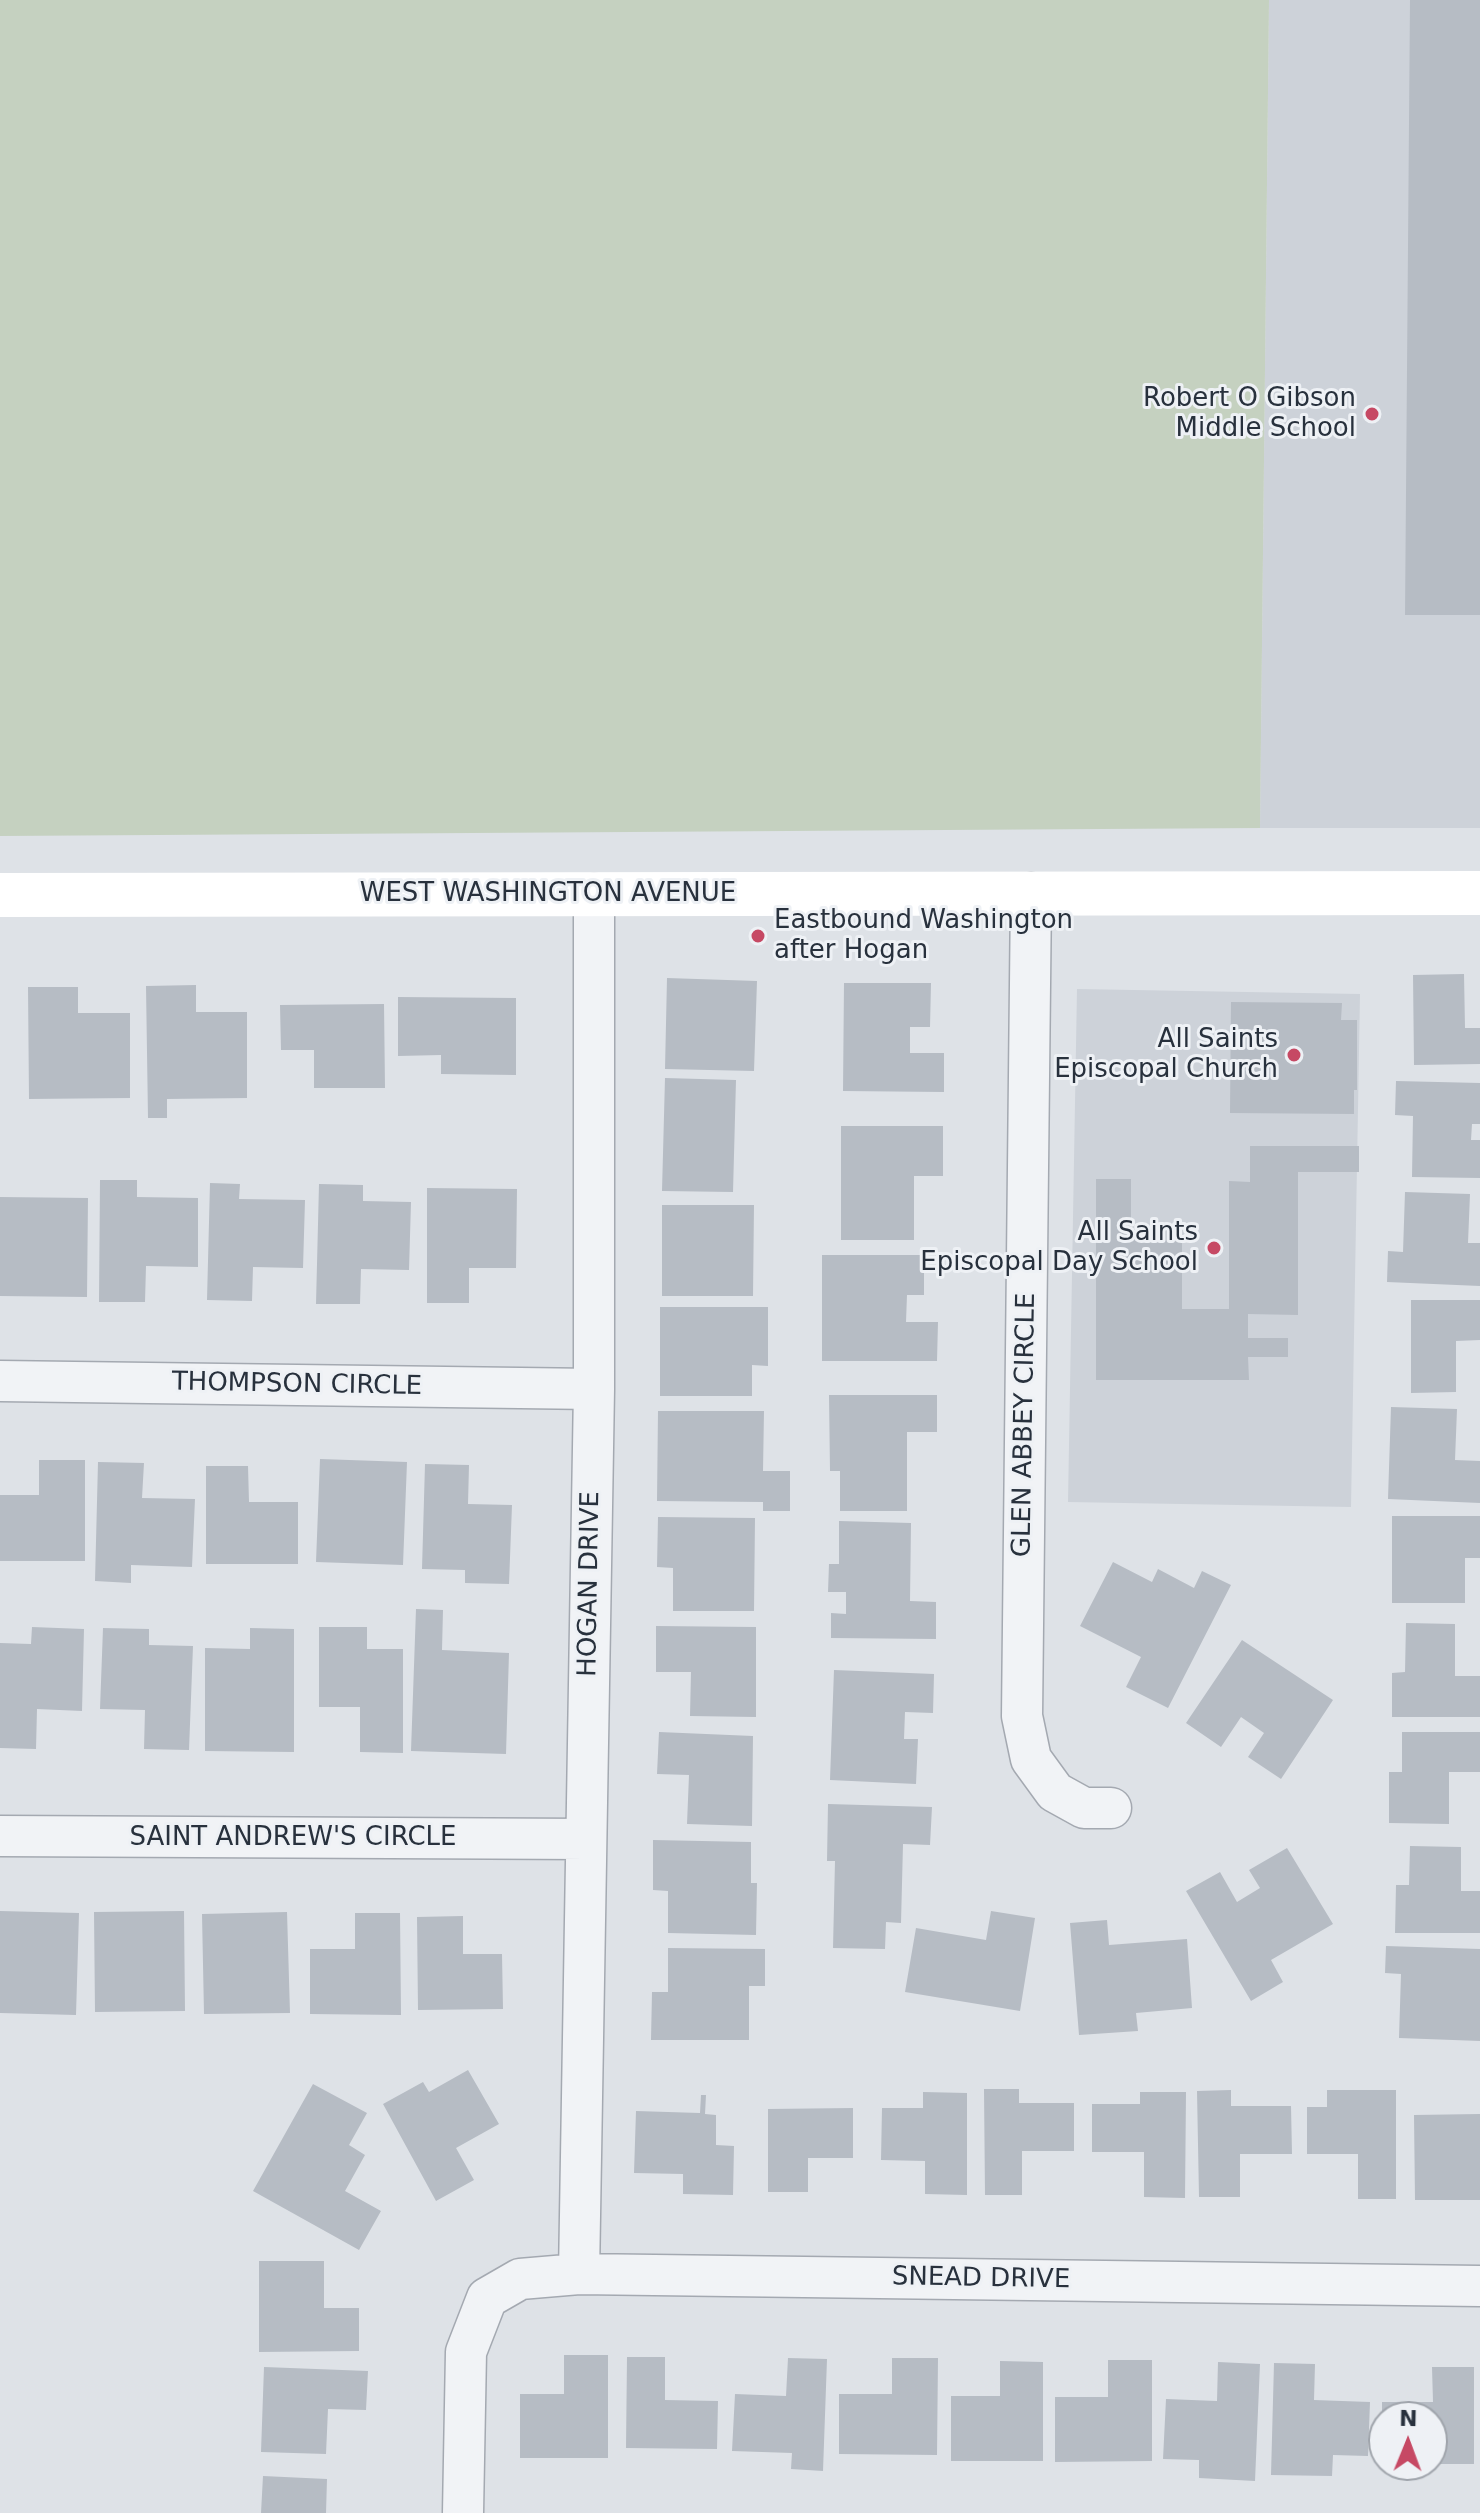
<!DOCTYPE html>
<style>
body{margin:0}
#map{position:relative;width:1480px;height:2513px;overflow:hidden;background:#dee2e7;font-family:"DejaVu Sans",sans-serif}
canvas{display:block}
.north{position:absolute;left:1368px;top:2401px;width:80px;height:80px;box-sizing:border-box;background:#eef1f5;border:2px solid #9fa4ab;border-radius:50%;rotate:1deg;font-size:22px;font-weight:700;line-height:32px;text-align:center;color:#28313d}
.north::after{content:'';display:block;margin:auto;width:28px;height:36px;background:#c64964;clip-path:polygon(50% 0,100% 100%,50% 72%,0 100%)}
</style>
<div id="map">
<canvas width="1480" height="2513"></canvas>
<div class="north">N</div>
</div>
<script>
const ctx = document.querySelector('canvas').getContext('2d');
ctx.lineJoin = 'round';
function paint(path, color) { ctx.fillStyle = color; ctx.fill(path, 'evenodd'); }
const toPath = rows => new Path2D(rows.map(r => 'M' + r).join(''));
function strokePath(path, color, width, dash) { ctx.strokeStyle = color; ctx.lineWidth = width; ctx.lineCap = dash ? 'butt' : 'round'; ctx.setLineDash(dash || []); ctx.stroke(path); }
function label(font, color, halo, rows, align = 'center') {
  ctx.font = font + ' "DejaVu Sans",sans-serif'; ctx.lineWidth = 6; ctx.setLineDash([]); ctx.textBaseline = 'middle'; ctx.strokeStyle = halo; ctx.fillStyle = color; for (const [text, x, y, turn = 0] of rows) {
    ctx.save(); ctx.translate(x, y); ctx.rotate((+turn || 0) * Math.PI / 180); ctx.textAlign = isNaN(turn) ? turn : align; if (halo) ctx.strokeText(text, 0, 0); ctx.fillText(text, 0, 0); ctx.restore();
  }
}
const built = toPath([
 [1269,0,1480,0,1480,828,1260,828],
 [1077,989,1360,994,1351,1507,1068,1502]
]);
const green = toPath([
 [0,0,1269,0,1260,828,0,836]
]);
const building = toPath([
 [1410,0,1480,0,1480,615,1405,615],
 [1464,974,1465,1028,1480,1028,1480,1064,1414,1065,1413,975],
 [667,978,757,981,754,1071,665,1069],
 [844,983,931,983,930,1027,910,1027,910,1053,944,1053,944,1092,843,1091],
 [196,985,196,1012,247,1012,247,1098,167,1099,167,1118,148,1118,146,986],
 [28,987,78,987,78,1013,130,1013,130,1098,29,1099],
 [398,997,516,998,516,1075,441,1074,441,1055,398,1056],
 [1231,1002,1342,1003,1341,1020,1357,1020,1357,1090,1354,1090,1354,1114,1230,1113],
 [384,1004,385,1088,314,1088,314,1050,281,1050,280,1005],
 [665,1078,736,1080,733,1192,662,1191],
 [1396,1081,1480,1083,1480,1124,1472,1124,1471,1140,1480,1140,1480,1178,1412,1177,1413,1116,1395,1115],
 [841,1126,943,1126,943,1176,914,1176,914,1240,841,1240],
 [1250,1146,1359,1146,1359,1172,1298,1172,1298,1315,1248,1314,1248,1338,1288,1338,1288,1357,1248,1357,1249,1380,1096,1380,1096,1179,1131,1179,1131,1229,1182,1229,1182,1309,1229,1309,1229,1181,1250,1182],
 [100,1180,137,1180,137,1197,198,1198,198,1267,146,1266,145,1302,99,1302],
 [210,1183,240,1184,239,1199,305,1200,303,1268,253,1267,252,1301,207,1300],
 [319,1184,363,1185,363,1201,411,1202,409,1270,361,1269,360,1304,316,1304],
 [427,1188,517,1189,516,1268,469,1268,469,1303,427,1303],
 [1405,1192,1470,1194,1468,1243,1480,1243,1480,1286,1387,1282,1388,1251,1403,1252],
 [0,1197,88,1198,87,1297,0,1296],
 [662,1205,754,1205,753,1296,662,1296],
 [822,1255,924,1255,924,1295,907,1295,906,1322,938,1322,937,1361,822,1361],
 [1411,1300,1480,1300,1480,1340,1456,1341,1456,1392,1411,1393],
 [660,1307,768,1307,768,1366,752,1365,752,1396,660,1396],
 [829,1395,937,1395,937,1432,907,1432,907,1511,840,1511,840,1471,830,1471],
 [1391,1407,1457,1409,1455,1460,1480,1461,1480,1503,1388,1499],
 [658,1411,764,1411,763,1471,790,1471,790,1511,763,1511,763,1502,657,1501],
 [320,1459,407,1462,403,1565,316,1562],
 [39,1460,85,1460,85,1561,0,1561,0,1495,39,1495],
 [98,1462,144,1463,142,1498,195,1499,192,1567,131,1565,131,1583,95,1581],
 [425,1464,469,1465,468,1504,512,1505,509,1584,465,1583,465,1570,422,1569],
 [206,1466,248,1466,249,1502,298,1502,298,1564,206,1564],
 [1392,1516,1480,1516,1480,1558,1465,1558,1465,1603,1392,1603],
 [658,1517,755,1518,754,1611,673,1611,673,1568,657,1567],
 [839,1521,911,1523,910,1601,936,1602,936,1639,831,1638,831,1613,846,1614,846,1592,828,1592,829,1564,839,1564],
 [1113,1562,1152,1582,1158,1569,1194,1588,1202,1571,1231,1585,1168,1708,1126,1687,1141,1657,1080,1626],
 [416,1609,443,1610,442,1650,509,1653,506,1754,411,1751],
 [1406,1623,1455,1624,1455,1676,1480,1676,1480,1717,1392,1717,1392,1673,1405,1672],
 [656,1626,756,1627,756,1717,690,1716,691,1672,656,1672],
 [32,1627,84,1629,82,1711,37,1709,36,1749,0,1748,0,1643,31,1644],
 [319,1627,367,1627,367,1649,403,1649,403,1753,360,1752,360,1707,319,1707],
 [103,1628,149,1629,149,1645,193,1646,189,1750,144,1749,145,1710,100,1709],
 [250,1628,294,1629,294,1752,205,1751,205,1648,250,1649],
 [1242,1640,1333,1700,1281,1779,1248,1757,1264,1733,1241,1717,1221,1747,1186,1723],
 [834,1670,934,1674,933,1713,905,1712,904,1739,918,1739,916,1784,830,1780],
 [659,1732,753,1736,752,1826,687,1824,689,1775,657,1774],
 [1402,1732,1480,1732,1480,1772,1449,1772,1449,1824,1389,1823,1389,1772,1402,1772],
 [828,1804,932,1807,930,1845,903,1844,901,1923,886,1922,885,1949,833,1948,835,1861,827,1861],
 [653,1840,751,1842,751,1883,757,1883,756,1935,668,1933,668,1891,653,1890],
 [1410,1846,1461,1847,1461,1891,1480,1891,1480,1933,1395,1933,1396,1885,1409,1885],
 [1287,1848,1333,1924,1271,1960,1283,1982,1251,2001,1186,1891,1220,1872,1237,1902,1260,1888,1249,1870],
 [0,1911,79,1913,76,2015,0,2013],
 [184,1911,185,2011,95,2012,94,1912],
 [991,1911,1035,1918,1020,2011,905,1992,916,1928,986,1940],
 [287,1912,290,2013,204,2014,202,1914],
 [355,1913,400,1913,401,2015,310,2014,310,1949,355,1949],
 [463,1916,463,1954,502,1954,503,2009,418,2010,417,1917],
 [1107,1920,1109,1945,1187,1939,1192,2008,1136,2013,1138,2031,1079,2035,1070,1923],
 [1386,1946,1480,1949,1480,2041,1399,2038,1401,1974,1385,1973],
 [668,1948,765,1949,765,1986,749,1986,749,2040,651,2040,652,1992,668,1992],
 [468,2070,499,2124,456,2148,474,2180,436,2201,383,2104,423,2082,429,2092],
 [313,2084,367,2113,349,2145,365,2155,345,2191,381,2211,359,2250,253,2191],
 [984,2089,1019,2089,1019,2103,1074,2103,1074,2151,1022,2151,1022,2195,985,2195],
 [1231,2090,1231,2106,1291,2106,1292,2154,1240,2154,1240,2197,1199,2197,1197,2091],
 [1327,2090,1396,2090,1396,2199,1358,2199,1358,2154,1307,2154,1307,2107,1327,2107],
 [923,2092,967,2093,967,2195,925,2194,925,2161,881,2160,882,2108,923,2108],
 [1140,2092,1186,2092,1185,2198,1144,2197,1144,2152,1092,2152,1092,2104,1140,2104],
 [701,2095,706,2095,705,2114,716,2115,716,2145,734,2146,733,2195,683,2194,683,2174,634,2173,636,2111,700,2113],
 [853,2108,853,2158,808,2158,808,2192,768,2192,768,2109],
 [1480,2114,1480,2200,1415,2200,1414,2115],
 [259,2261,324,2261,324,2308,359,2308,359,2351,259,2352],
 [564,2355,608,2355,608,2458,520,2458,520,2394,564,2394],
 [627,2357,665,2357,665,2400,718,2401,717,2449,626,2448],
 [788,2358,827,2359,823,2471,791,2469,792,2453,732,2451,735,2394,786,2396],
 [892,2358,938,2358,937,2455,839,2454,839,2394,892,2394],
 [1108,2360,1152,2360,1152,2461,1055,2462,1055,2397,1108,2397],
 [1000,2361,1043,2362,1043,2461,951,2461,951,2396,1000,2396],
 [1218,2362,1260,2364,1255,2481,1199,2478,1199,2460,1163,2459,1166,2399,1217,2401],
 [1274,2363,1315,2364,1314,2400,1370,2402,1368,2456,1333,2455,1332,2476,1271,2475],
 [264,2367,368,2371,366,2410,328,2409,326,2454,261,2452],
 [1432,2367,1474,2367,1474,2464,1432,2464,1432,2417,1382,2417,1382,2402,1433,2402],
 [263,2476,327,2479,326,2513,261,2513]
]);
const street = toPath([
 [1031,893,1022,1716,1031,1759,1055,1792,1084,1808,1111,1808],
 [0,1381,594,1389],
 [0,1836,586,1839],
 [579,2274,594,1389,594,894],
 [463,2513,466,2352,487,2298,520,2279,579,2274,1480,2286]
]);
const secondary = toPath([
 [0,895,1480,893]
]);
const markers = [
 [1372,414,8,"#c64964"],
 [758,936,8,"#c64964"],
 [1294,1055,8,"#c64964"],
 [1214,1248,8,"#c64964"]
];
const poiNames = [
 ["Robert O Gibson",1356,399],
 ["Middle School",1356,429],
 ["Eastbound Washington",774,921,"left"],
 ["after Hogan",774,951,"left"],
 ["All Saints",1278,1040],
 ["Episcopal Church",1278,1070],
 ["All Saints",1198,1233],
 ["Episcopal Day School",1198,1263]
];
const streetNames = [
 ["WEST WASHINGTON AVENUE",548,894],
 ["THOMPSON CIRCLE",297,1385,1],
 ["GLEN ABBEY CIRCLE",1025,1425,-89],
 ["HOGAN DRIVE",590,1584,-89],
 ["SAINT ANDREW'S CIRCLE",293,1838],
 ["SNEAD DRIVE",981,2279,1]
];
paint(built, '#cdd2d9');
paint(green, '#c5d1c0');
paint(building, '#b6bcc4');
strokePath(street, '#a4a9b1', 43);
strokePath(street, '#f1f3f6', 40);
strokePath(secondary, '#fff', 44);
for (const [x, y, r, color] of markers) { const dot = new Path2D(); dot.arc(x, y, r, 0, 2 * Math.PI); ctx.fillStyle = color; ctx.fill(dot); strokePath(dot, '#eef1f5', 3); }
label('26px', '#28313d', '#eef1f5', poiNames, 'right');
label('26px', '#28313d', '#eef1f5', streetNames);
</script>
